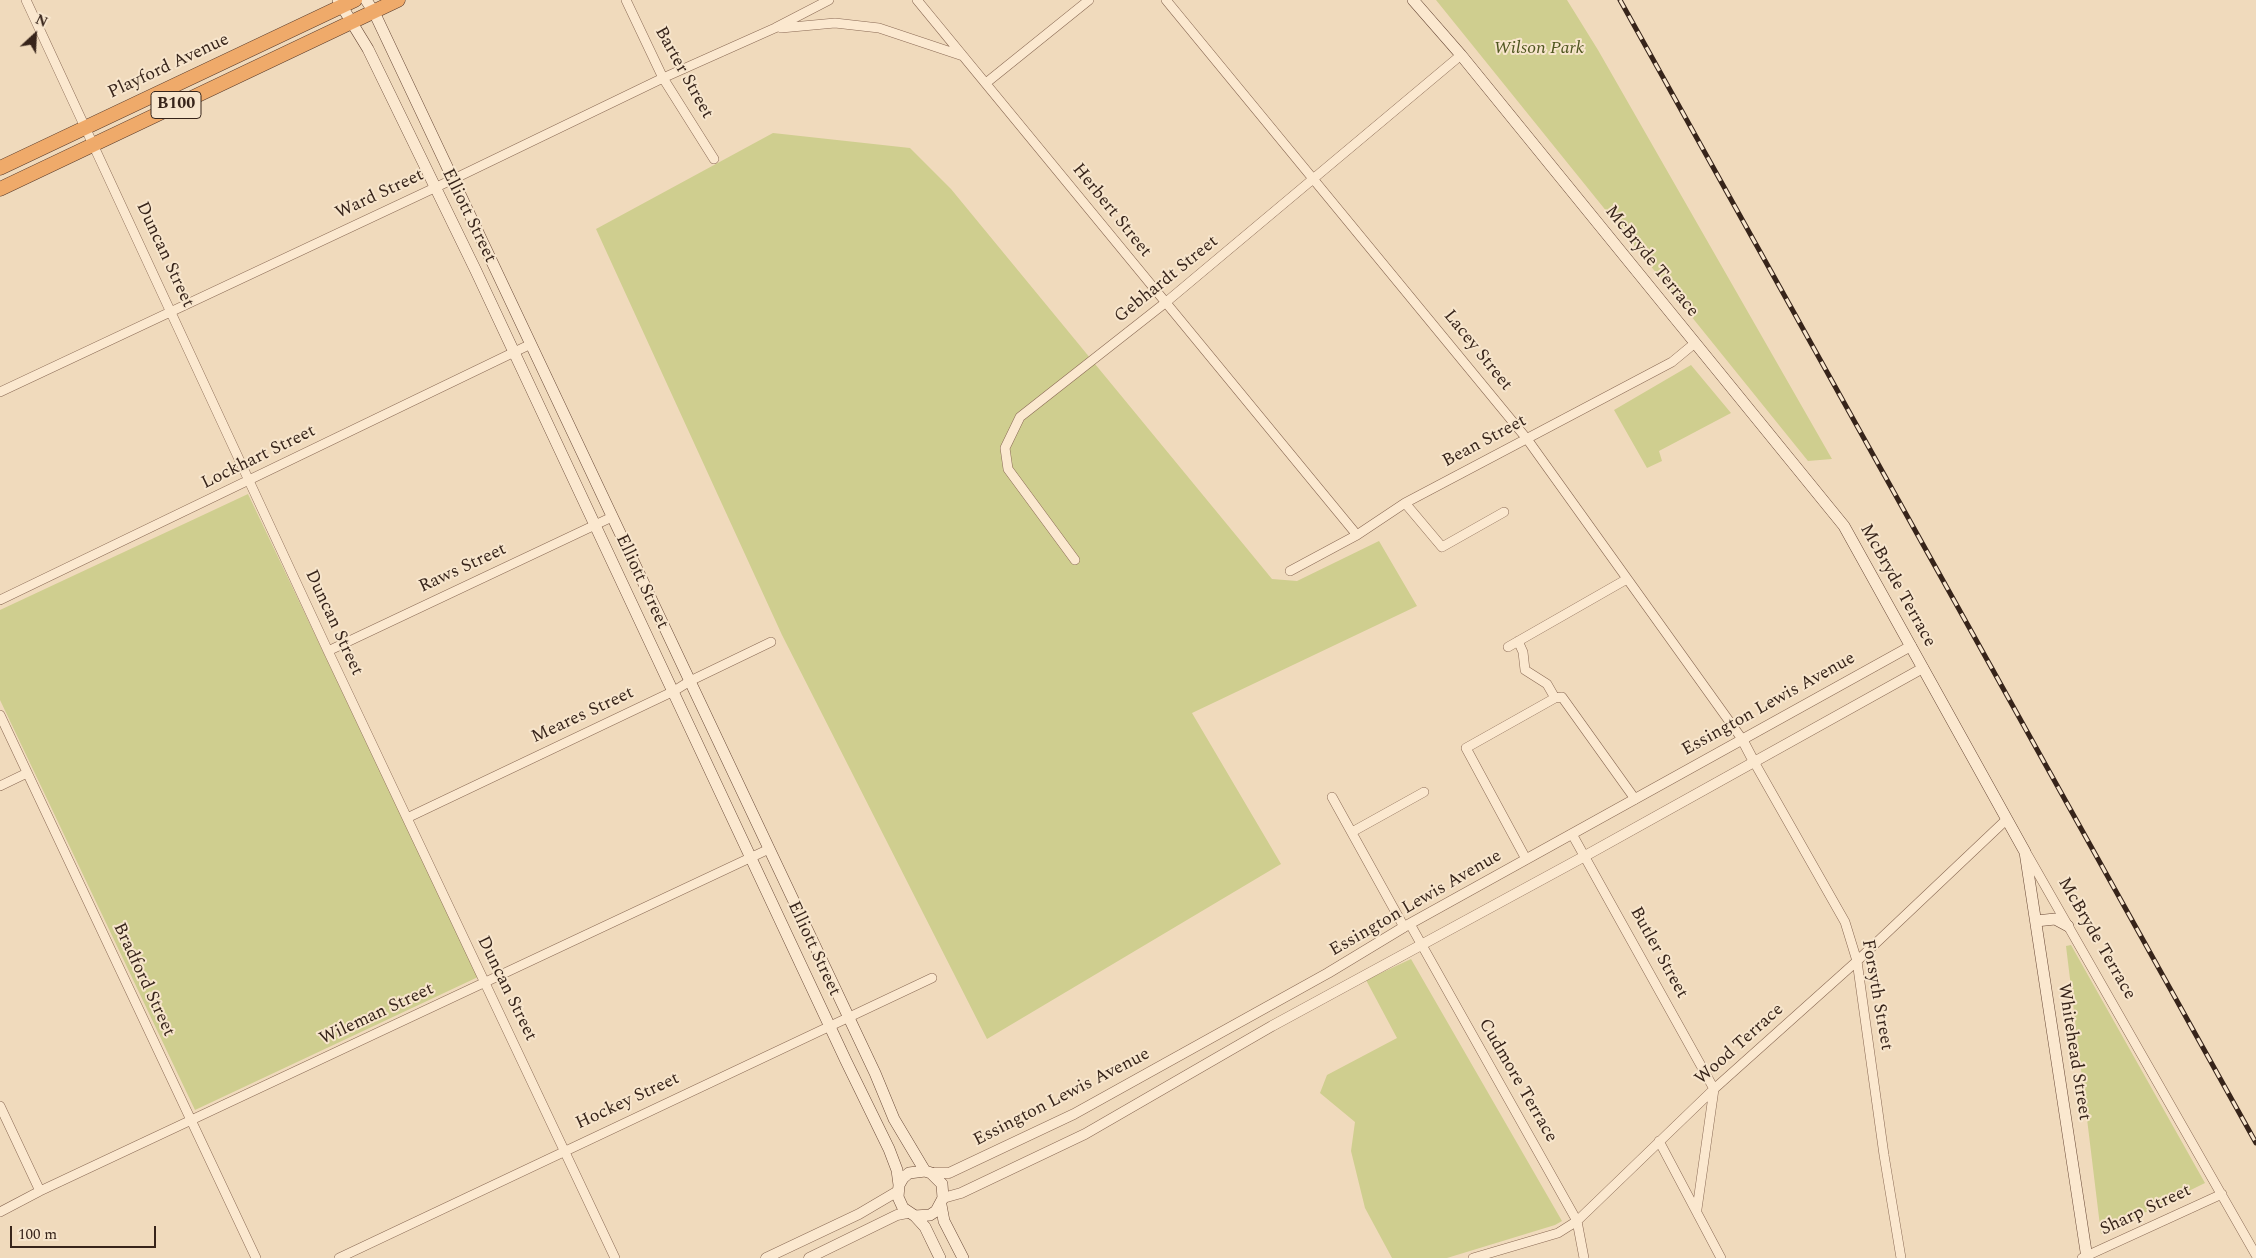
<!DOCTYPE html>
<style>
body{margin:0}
#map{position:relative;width:2256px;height:1258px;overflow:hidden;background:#f0dabc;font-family:Spectral,serif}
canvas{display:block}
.north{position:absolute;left:10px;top:10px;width:50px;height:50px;-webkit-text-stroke:4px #f7e5cc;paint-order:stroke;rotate:25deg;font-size:14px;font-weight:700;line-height:20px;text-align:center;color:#37241a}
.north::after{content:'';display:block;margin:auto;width:18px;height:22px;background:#37241a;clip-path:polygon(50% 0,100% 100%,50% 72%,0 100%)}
.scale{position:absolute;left:10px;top:1226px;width:146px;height:22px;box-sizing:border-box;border:2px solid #37241a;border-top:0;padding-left:6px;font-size:15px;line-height:18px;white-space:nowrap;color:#37241a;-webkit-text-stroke:4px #f7e5cc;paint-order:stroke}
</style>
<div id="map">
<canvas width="2256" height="1258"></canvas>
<div class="north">N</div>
<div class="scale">100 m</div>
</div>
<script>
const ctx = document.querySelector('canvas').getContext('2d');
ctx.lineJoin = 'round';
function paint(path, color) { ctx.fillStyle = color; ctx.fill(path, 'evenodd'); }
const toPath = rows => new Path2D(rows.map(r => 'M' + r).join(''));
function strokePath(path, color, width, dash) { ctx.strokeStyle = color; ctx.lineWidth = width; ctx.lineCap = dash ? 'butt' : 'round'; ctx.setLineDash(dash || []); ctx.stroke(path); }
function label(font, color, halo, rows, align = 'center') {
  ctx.font = font + ' Spectral,serif'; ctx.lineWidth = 4; ctx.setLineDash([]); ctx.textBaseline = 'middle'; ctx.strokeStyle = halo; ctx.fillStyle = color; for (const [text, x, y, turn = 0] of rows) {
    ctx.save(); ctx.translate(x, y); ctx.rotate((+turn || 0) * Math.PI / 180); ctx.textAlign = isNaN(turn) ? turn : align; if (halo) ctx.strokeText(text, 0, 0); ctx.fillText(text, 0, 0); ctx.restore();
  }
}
const green = toPath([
 [1436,0,1567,0,1598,50,1832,459,1808,461],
 [773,133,910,148,951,189,1272,579,1297,581,1379,541,1417,606,1192,713,1281,864,987,1039,782,635,596,229],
 [1691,365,1731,413,1659,451,1662,461,1647,468,1614,410],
 [248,494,478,977,195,1110,0,700,0,610],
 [2071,945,2205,1183,2101,1234,2066,946],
 [1411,959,1562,1221,1555,1225,1447,1258,1392,1258,1365,1208,1351,1151,1355,1122,1320,1093,1327,1075,1397,1038,1366,980]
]);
const minor = toPath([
 [26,0,328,651,615,1258],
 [626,0,663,78,714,159],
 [917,0,1357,535],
 [1166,0,1527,439,1742,739],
 [781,28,835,23,879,28,963,56],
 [986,83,1089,0],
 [0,392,462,175,663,78,775,28,829,0],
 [1405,503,1442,547,1504,512],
 [1075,560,1008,469,1005,448,1020,417,1165,303,1461,55],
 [1290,571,1357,535,1405,503,1672,362,1695,343],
 [0,600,531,344],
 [1518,641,1523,652,1525,670,1547,684,1555,698],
 [1508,647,1627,579],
 [328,651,612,517],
 [0,715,256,1258],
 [1753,760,1845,922,1857,961,1884,1155,1901,1258],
 [0,786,27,773],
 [1332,797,1404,927],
 [407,818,674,691,690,681,771,642],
 [1352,832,1424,792],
 [1572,834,1714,1089,1697,1209],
 [2027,854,2256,1255],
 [1526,859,1466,748,1555,698,1562,697,1635,799],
 [1410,924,1577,1221,1584,1258],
 [0,1106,40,1191],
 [1659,1141,1721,1258],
 [0,1212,40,1191,769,849],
 [339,1258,932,978],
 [1473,1258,1558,1233,1577,1221,1714,1089,1857,961,2007,819],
 [2082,1258,2222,1194]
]);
const tertiary = toPath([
 [1742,739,1753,760],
 [931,1173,949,1173,1074,1114,1328,973,1404,927,1911,646],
 [943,1198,961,1193,1085,1134,1272,1026,1585,856,1923,668],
 [766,1258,859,1214,898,1191],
 [809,1258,897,1215,907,1213]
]);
const secondary = toPath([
 [338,0,368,49,476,271,846,1061,889,1149,897,1170,899,1185],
 [366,0,374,12,875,1073,894,1119,925,1171],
 [1413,0,1461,55,1844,526,2025,852,2087,1258],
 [2036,921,2055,919,2068,926],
 [941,1205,944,1221,963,1258],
 [915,1216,930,1215,936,1211,943,1198,942,1184,931,1173,925,1171,909,1173,903,1178,899,1185,898,1197,903,1208,915,1216,925,1227,940,1258]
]);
const trunk = toPath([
 [0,168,355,0],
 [0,189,398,0]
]);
const rail = toPath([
 [1620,0,2256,1143]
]);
const shields = [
 [176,105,50]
];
const shieldNames = [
 ["B100",176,105]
];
const parkNames = [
 ["Wilson Park",1539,49]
];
const streetNames = [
 ["Playford Avenue",169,67,-25],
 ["Barter Street",683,73,61],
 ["Ward Street",380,195,-25],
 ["Herbert Street",1111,211,51],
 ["Elliott Street",468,216,64],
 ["Duncan Street",164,255,65],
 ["McBryde Terrace",1651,262,51],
 ["Gebhardt Street",1167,280,-39],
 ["Lacey Street",1477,351,51],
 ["Bean Street",1485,442,-28],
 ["Lockhart Street",259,458,-26],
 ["Raws Street",463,569,-25],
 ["Elliott Street",641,582,65],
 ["McBryde Terrace",1897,586,61],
 ["Duncan Street",333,623,65],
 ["Essington Lewis Avenue",1769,705,-29],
 ["Meares Street",583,716,-25],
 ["Essington Lewis Avenue",1416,904,-30],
 ["McBryde Terrace",2096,939,60],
 ["Elliott Street",813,949,65],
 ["Butler Street",1658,953,61],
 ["Bradford Street",143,980,65],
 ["Duncan Street",506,989,64],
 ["Forsyth Street",1876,995,80],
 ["Wileman Street",377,1015,-25],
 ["Wood Terrace",1740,1045,-42],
 ["Whitehead Street",2073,1052,81],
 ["Cudmore Terrace",1517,1081,60],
 ["Essington Lewis Avenue",1062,1098,-27],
 ["Hockey Street",628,1102,-25],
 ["Sharp Street",2146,1211,-25]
];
paint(green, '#cfce8f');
strokePath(minor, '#896954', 10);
strokePath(tertiary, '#896954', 11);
strokePath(secondary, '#6a4a38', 12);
strokePath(trunk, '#563829', 15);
strokePath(minor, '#fbe8cf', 9);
strokePath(tertiary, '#fbe8cf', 10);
strokePath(secondary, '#fbe8cf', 11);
strokePath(trunk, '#efaa6a', 14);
strokePath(rail, '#37241a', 5);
strokePath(rail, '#f7e5cc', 3, [9]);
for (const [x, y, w] of shields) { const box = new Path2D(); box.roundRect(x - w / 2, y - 13.5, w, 27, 4); ctx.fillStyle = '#f7e5cc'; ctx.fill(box); strokePath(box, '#37241a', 1); }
label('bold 16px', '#37241a', null, shieldNames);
label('italic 18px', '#4e551f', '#f7e5cc', parkNames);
label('18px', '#37241a', '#f7e5cc', streetNames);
</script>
